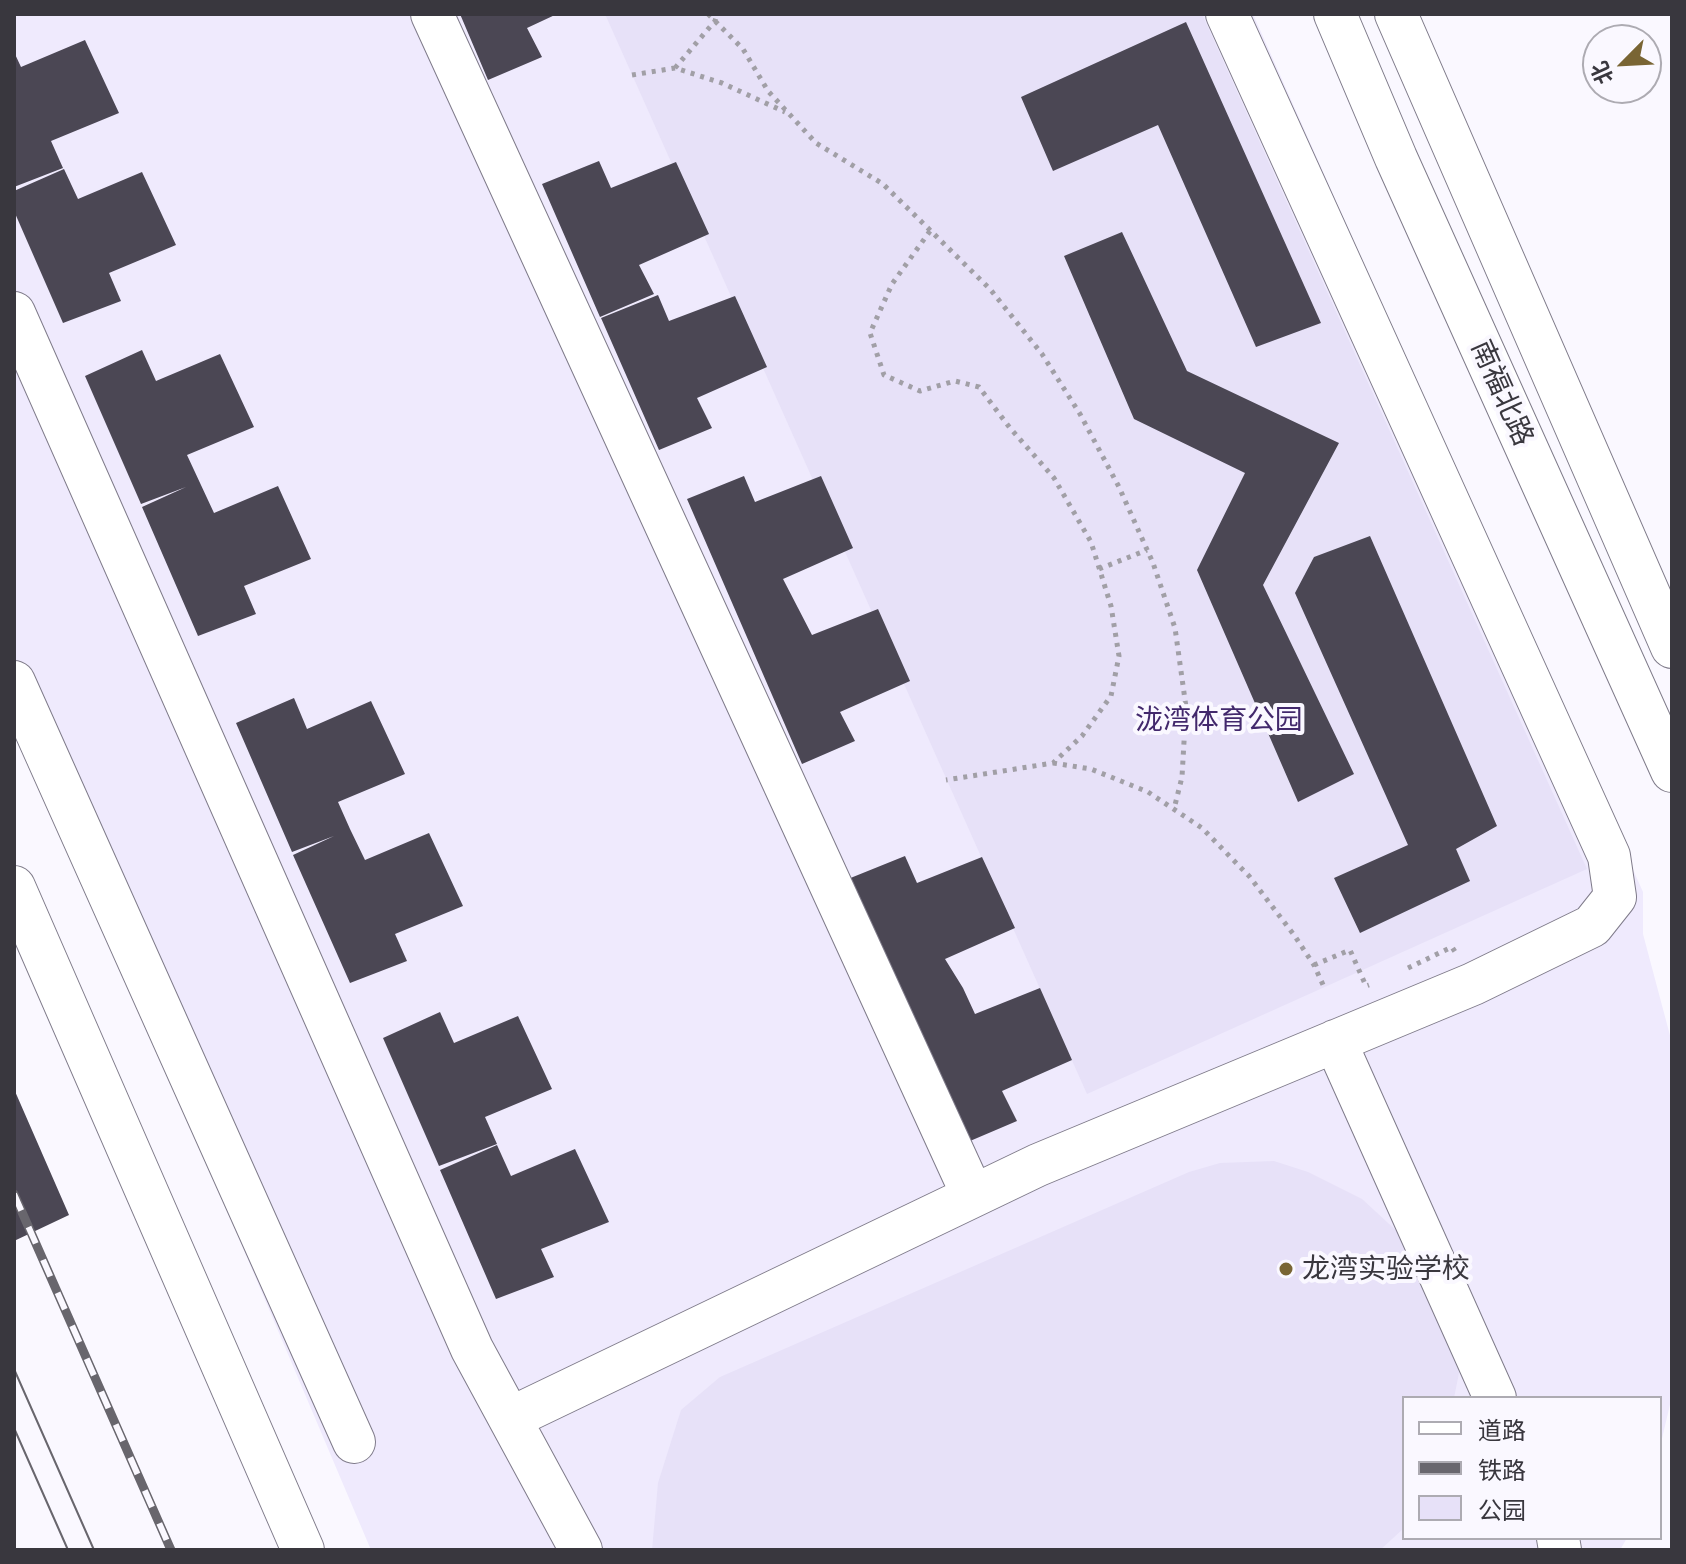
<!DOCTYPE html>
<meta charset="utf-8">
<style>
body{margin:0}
#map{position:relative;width:1686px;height:1564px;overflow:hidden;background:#faf8ff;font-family:"Public Sans","Noto Sans SC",sans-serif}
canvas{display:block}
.frame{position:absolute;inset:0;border:16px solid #39373e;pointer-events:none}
.legend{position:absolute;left:1402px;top:1396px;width:260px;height:144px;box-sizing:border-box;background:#faf8ff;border:2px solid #adabb2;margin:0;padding:10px 14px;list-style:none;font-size:24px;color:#39373e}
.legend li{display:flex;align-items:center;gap:16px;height:40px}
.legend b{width:40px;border:2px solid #adabb2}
.north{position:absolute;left:1582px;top:24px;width:80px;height:80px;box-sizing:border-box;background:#faf8ff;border:2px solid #adabb2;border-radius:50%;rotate:246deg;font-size:22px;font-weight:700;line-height:32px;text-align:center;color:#39373e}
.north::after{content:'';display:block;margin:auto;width:28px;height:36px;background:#796534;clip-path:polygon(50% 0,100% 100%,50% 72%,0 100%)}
</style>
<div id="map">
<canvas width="1686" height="1564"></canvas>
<div class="frame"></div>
<ul class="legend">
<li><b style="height:10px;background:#fff"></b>道路</li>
<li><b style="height:10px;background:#68666d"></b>铁路</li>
<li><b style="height:22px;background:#e7e1f8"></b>公园</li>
</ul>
<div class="north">北</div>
</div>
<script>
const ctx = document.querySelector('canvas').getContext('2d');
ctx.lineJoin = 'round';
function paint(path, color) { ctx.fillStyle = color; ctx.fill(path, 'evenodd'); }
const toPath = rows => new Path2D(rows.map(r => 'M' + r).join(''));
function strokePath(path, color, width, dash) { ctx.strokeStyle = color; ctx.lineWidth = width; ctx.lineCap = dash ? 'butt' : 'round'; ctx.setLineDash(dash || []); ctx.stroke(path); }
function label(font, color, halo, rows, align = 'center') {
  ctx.font = font + ' "Public Sans","Noto Sans SC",sans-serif'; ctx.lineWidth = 8; ctx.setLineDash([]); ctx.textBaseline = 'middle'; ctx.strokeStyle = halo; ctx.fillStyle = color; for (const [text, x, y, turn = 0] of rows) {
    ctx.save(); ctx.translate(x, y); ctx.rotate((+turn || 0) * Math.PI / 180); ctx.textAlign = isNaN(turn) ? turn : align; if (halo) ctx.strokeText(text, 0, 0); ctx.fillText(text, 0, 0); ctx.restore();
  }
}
const built = toPath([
 [14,14,1253,14,1643,892,1643,934,1672,1043,1672,1396,1660,1447,1660,1398,1404,1398,1404,1538,1627,1538,1620,1550,371,1550,14,708]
]);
const green = toPath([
 [605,14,1202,14,1587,869,1087,1094],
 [1274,1161,1308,1172,1362,1199,1401,1235,1452,1329,1459,1373,1454,1398,1404,1398,1404,1528,1380,1550,652,1550,658,1483,681,1410,720,1377,1189,1172,1220,1163]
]);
const building = toPath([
 [460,14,557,14,527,28,542,57,488,80],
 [1186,22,1321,323,1256,347,1158,125,1053,171,1021,97],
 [85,40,119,113,51,141,63,168,14,187,14,52,21,67],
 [599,161,611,188,676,162,709,234,639,265,654,294,600,317,542,184],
 [64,169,78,199,142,172,176,245,109,273,121,301,63,323,14,211,14,191],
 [1122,232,1187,371,1339,443,1263,585,1354,774,1298,802,1197,570,1245,473,1134,419,1064,256],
 [658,295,669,321,735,296,767,367,697,398,712,428,659,450,601,318],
 [142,350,156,381,220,354,254,427,187,455,214,513,278,486,311,559,244,586,256,614,198,636,142,507,186,487,141,504,85,376],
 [744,476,755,502,821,476,853,548,783,579,812,635,878,609,910,681,840,712,855,741,802,764,687,499],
 [1370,536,1497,826,1456,849,1470,881,1360,933,1334,878,1408,845,1295,593,1314,557],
 [294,698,307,729,371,701,405,774,338,802,350,829,365,860,429,833,463,906,395,934,407,961,350,983,293,855,334,836,292,852,236,723],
 [905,856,917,883,982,857,1015,928,945,959,963,988,975,1014,1040,988,1072,1060,1002,1091,1017,1121,963,1144,848,879],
 [440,1012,454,1043,518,1016,552,1089,485,1117,497,1144,439,1166,383,1038],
 [14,1089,69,1215,14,1241],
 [497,1145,511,1176,575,1149,609,1222,541,1249,554,1277,496,1299,440,1170]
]);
const path = toPath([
 [708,14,743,49,768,91,816,143,883,184,990,289,1042,354,1080,414,1119,487,1153,563,1175,628,1186,707,1182,777,1174,809],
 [675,68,715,21,717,14],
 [632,75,675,68,722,83,785,112],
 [930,231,892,284,870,333,884,375,920,391,955,381,979,387,1010,428,1054,478,1091,542,1111,606,1119,656,1111,696,1082,736,1053,763,946,780],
 [1099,569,1147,550],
 [1053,763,1091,769,1148,792,1202,828,1249,876,1294,935,1314,965,1324,987],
 [1314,965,1350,950,1366,986,1369,985],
 [1408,968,1452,947,1457,955]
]);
const minor = toPath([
 [432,14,973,1196],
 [1335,14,1396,158,1672,771],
 [1396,14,1672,647],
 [14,313,472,1349,581,1550],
 [14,682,354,1442],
 [14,887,303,1550],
 [1335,1041,1495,1398],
 [511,1418,1038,1165,1473,984,1592,926,1615,897,1609,856,1227,14],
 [1558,1538,1560,1550]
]);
const tram = toPath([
 [14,1369,94,1550],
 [14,1428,68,1550]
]);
const rail = toPath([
 [14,1194,171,1550]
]);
const markers = [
 [1286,1269,8,"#796534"]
];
const streetNames = [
 ["南福北路",1502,393,66]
];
const parkNames = [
 ["泷湾体育公园",1219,720]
];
const poiNames = [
 ["龙湾实验学校",1302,1269]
];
paint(built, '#efeafd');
paint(green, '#e7e1f8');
paint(building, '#4b4754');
strokePath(minor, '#7f7b8a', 44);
strokePath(path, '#a19fa6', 5, [4, 6]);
strokePath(minor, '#fff', 42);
strokePath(tram, '#68666d', 2);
strokePath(rail, '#68666d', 9);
strokePath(rail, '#faf8ff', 6, [18]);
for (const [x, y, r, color] of markers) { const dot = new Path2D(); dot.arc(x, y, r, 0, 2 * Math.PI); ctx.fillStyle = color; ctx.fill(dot); strokePath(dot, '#faf8ff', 3); }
label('28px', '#39373e', '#faf8ff', streetNames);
label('28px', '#42286c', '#faf8ff', parkNames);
label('28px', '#39373e', '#faf8ff', poiNames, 'left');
</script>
